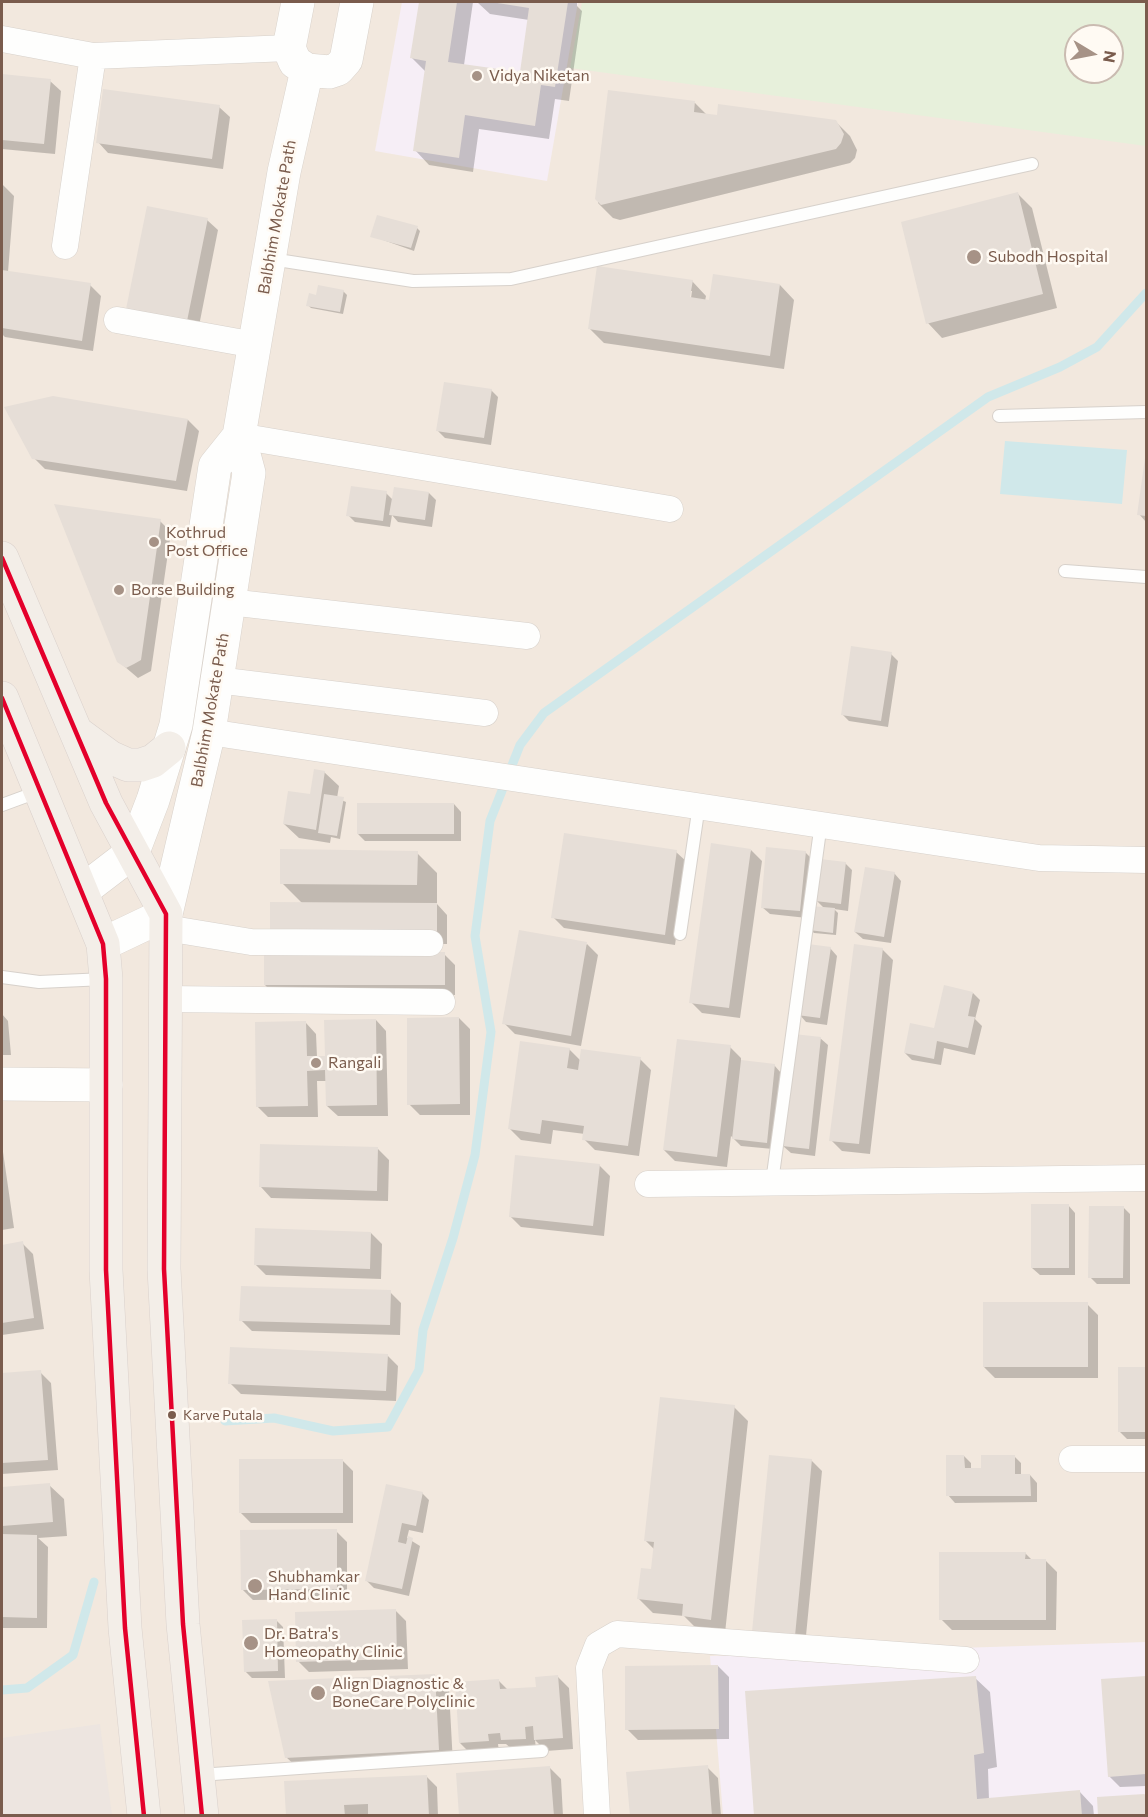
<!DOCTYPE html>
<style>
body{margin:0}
#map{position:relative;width:1148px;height:1817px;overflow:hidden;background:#f9f5f0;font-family:Commissioner,sans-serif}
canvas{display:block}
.frame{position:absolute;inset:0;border:3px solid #7a5c4d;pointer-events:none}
.north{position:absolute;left:1064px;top:24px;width:60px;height:60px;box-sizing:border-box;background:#fffaf3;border:2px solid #cabbb1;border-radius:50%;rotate:100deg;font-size:16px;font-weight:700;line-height:24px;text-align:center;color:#7a5c4d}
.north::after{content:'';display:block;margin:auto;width:21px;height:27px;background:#a69286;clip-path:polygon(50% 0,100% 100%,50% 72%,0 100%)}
</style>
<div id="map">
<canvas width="1148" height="1817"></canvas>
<div class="frame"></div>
<div class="north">N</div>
</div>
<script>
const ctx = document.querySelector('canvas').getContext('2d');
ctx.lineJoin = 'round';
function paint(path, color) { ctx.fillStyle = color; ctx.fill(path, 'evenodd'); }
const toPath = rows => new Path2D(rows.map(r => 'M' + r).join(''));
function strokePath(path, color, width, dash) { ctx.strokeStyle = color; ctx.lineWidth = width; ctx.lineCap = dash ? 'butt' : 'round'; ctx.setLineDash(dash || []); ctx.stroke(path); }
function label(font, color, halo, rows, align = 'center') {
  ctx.font = font + ' Commissioner,sans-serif'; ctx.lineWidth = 5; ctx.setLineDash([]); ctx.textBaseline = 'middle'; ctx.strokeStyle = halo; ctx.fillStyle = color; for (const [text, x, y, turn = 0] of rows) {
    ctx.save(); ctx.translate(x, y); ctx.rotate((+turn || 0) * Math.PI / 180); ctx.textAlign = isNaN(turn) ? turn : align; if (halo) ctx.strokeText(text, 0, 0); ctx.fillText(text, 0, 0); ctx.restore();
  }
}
const residential = toPath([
 [2,2,1146,2,1146,1815,2,1815],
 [1076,36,1112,36,1112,72,1076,72]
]);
const industrial = toPath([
 [100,1724,112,1815,2,1815,2,1738]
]);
const education = toPath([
 [402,2,578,2,547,181,375,151],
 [1146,1642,1146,1815,723,1815,710,1656]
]);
const green = toPath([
 [582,2,1146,2,1146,146,570,68],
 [1076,36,1112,36,1112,72,1076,72]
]);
const water = toPath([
 [1005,441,1127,450,1122,504,1000,494]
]);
const shadow = toPath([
 [420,2,473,2,464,65,521,73,529,20,490,14,477,2,577,2,577,6,582,11,569,101,555,99,549,139,479,129,473,172,429,165,415,150,426,72,412,58],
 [2,76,50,81,61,91,55,154,2,149],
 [610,91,695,103,707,115,835,121,850,136,857,150,855,158,850,163,620,220,613,218,598,203],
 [219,107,230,117,223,169,108,153,98,142],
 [2,184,14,196,8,272,90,285,101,296,93,351,5,337,2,334],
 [1018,194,1032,208,1057,308,942,338,928,323],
 [207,220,218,230,197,336,138,324],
 [417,228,420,231,414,251,372,236],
 [692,281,706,296,705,301,780,285,794,300,784,369,604,343,590,329],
 [689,291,692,291,690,305],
 [343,291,347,295,343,314,311,308,308,305,317,297],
 [491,390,498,397,491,445,445,438,438,431],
 [188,420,199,431,187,491,45,469,34,458],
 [1146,459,1146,522,1139,514],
 [386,493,393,500,429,493,436,500,432,527,398,522,392,515,390,527,355,522,348,515],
 [160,521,171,532,151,671,138,678,118,661],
 [891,654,898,661,888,727,849,721,842,714],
 [324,772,339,786,337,798,346,802,340,839,331,837,330,843,299,838,284,824,311,796],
 [454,804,461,812,461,841,365,841,358,834],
 [751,850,762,861,740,1018,702,1013,691,1002],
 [676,852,687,862,675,945,564,928,553,917],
 [805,852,812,859,807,918,770,914,762,907],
 [417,853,437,873,437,904,447,915,447,944,282,943,302,903,282,883],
 [845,863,852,870,848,911,834,909,838,913,836,935,814,933,811,930,825,909,816,900],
 [894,873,901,881,891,943,863,939,855,932],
 [587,944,598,955,581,1046,515,1034,504,1023],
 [830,948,837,956,827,1025,806,1022,799,1014],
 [882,949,893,960,870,1154,842,1151,831,1140],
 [444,954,455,965,455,995,276,996,265,985],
 [973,993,980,1000,975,1019,982,1026,975,1055,944,1048,941,1065,912,1060,905,1053,935,1029],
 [2,1014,8,1021,11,1055,2,1055],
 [459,1018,470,1029,470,1115,420,1115,409,1104],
 [376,1020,386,1031,388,1116,338,1116,327,1106,327,1081,317,1081,318,1117,268,1117,257,1106,306,1023,316,1034,317,1057,326,1057],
 [820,1038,828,1045,815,1156,791,1153,783,1146],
 [730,1047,741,1058,741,1062,774,1065,781,1073,773,1149,741,1146,731,1136,727,1167,675,1161,664,1150],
 [569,1049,581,1061,640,1059,651,1070,639,1156,595,1150,584,1139,585,1134,553,1130,551,1144,521,1140,510,1129],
 [2,1145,14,1228,2,1230],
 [378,1149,389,1160,388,1201,271,1198,261,1187],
 [599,1165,610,1176,604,1236,521,1227,510,1216],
 [1068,1205,1075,1213,1075,1275,1040,1275,1032,1268],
 [1123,1207,1130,1214,1130,1284,1097,1284,1090,1277],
 [371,1233,382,1244,381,1279,266,1275,255,1264],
 [22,1243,33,1254,44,1329,2,1335,2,1246],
 [390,1292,401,1303,400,1335,252,1331,241,1320],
 [1087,1304,1098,1315,1098,1378,995,1378,984,1367],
 [387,1355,398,1366,396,1401,241,1394,230,1383],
 [1119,1368,1146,1368,1146,1439,1127,1439,1119,1431],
 [40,1372,51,1383,58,1470,2,1474,2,1374],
 [734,1407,748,1421,725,1633,698,1630,684,1616,653,1613,639,1599,652,1571,655,1550,645,1540],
 [964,1456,971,1463,971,1469,983,1469,1014,1456,1021,1463,1021,1475,1030,1475,1037,1483,1037,1502,955,1503,948,1495],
 [342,1460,353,1471,353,1523,251,1523,240,1512],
 [811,1460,822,1471,805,1646,765,1642],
 [49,1485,64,1499,67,1536,38,1538,48,1547,47,1628,2,1628,2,1488],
 [387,1486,422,1493,429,1500,423,1533,409,1530,407,1538,420,1546,409,1596,374,1588,367,1581],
 [336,1531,347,1542,347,1599,253,1600,242,1589],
 [1025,1553,1033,1561,1046,1561,1057,1572,1056,1630,952,1630,941,1619],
 [395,1610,406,1621,408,1669,309,1672,298,1661],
 [276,1620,283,1627,285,1678,252,1678,245,1671],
 [718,1666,729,1677,729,1739,638,1740,627,1729],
 [435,1676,449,1690,453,1764,301,1771,286,1757],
 [558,1677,569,1688,573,1749,546,1751,535,1740,536,1749,513,1750,506,1744,498,1744,499,1752,471,1754,460,1743,499,1681,508,1690,537,1688],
 [975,1678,990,1692,997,1767,988,1769,989,1800,1079,1791,1093,1806,1094,1816,756,1816],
 [1146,1678,1146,1786,1120,1787,1109,1776,1103,1681],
 [707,1767,718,1778,721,1816,631,1816],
 [550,1768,561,1779,563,1816,461,1816],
 [426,1776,437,1787,438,1816,287,1816]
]);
const stream = toPath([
 [225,1421,274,1418,333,1431,388,1427,419,1370,423,1330,453,1238,475,1155,491,1032,475,936,490,821,520,745,544,713,988,397,1060,367,1097,347,1146,293],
 [2,1690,27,1688,73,1655,94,1582]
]);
const building = toPath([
 [419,2,457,2,448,62,520,72,529,8,491,2,568,2,555,87,541,85,535,126,465,115,459,158,413,151,426,61,410,58],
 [2,74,51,79,44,144,2,140],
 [103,89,220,105,212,159,96,143],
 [608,90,695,101,694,112,717,115,718,104,836,120,844,134,841,143,836,149,601,205,595,199],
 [1018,192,1043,294,926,324,901,222],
 [147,206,208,218,186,326,125,314],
 [377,215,418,226,411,248,370,237],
 [597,266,693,280,690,297,709,300,713,274,780,284,770,356,588,329],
 [2,270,91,283,82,341,2,328],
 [318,285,344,290,340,312,306,306,309,293,316,295],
 [444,382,492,389,484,438,436,431],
 [53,396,188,419,176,481,32,459,4,407],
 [1145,458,1146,458,1146,516,1137,515],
 [351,486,387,491,383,521,346,516],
 [394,487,429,492,425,520,389,515],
 [54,504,161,519,141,660,134,664,126,668,117,662],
 [851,646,892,652,881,721,841,715],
 [314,769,325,771,316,830,283,824,288,791,310,794],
 [324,794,344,797,337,836,318,833],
 [357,803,454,803,454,834,357,834],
 [564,833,677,850,665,935,551,918],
 [711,843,751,849,729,1008,689,1003],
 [766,847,806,851,800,911,761,908],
 [280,849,418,851,417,885,280,884],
 [820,859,846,862,841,904,815,901],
 [865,867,895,872,884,937,854,932],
 [270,902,437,903,437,934,270,933],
 [811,906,835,908,833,933,809,930],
 [519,930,587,942,571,1036,502,1024],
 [808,944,831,947,820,1018,797,1015],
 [854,944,883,948,859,1144,829,1141],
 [264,952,445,952,445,985,264,985],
 [944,985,973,992,968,1016,975,1017,968,1048,937,1041,934,1059,904,1053,910,1023,934,1028],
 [459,1017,460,1104,407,1105,407,1018],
 [376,1019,377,1105,326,1106,325,1070,307,1071,308,1106,256,1107,255,1022,306,1021,307,1056,325,1056,324,1020],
 [794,1034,821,1037,809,1149,782,1146],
 [677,1039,731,1045,717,1157,663,1150],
 [520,1041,570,1048,567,1068,578,1070,581,1049,641,1057,628,1146,582,1140,584,1126,542,1120,540,1134,508,1129],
 [741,1060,775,1064,767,1143,732,1139],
 [260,1144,378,1147,377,1191,259,1187],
 [515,1155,600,1164,593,1226,509,1217],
 [1031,1204,1069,1204,1069,1268,1031,1268],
 [1089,1206,1124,1206,1123,1278,1088,1278],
 [255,1228,371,1232,370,1269,254,1265],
 [23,1241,34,1318,2,1323,2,1245],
 [241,1286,391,1290,390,1325,239,1321],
 [983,1302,1088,1302,1088,1367,983,1367],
 [230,1347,388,1354,386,1391,228,1384],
 [1118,1367,1146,1367,1146,1432,1118,1432],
 [41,1370,48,1460,2,1463,2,1373],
 [660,1397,735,1405,711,1620,682,1616,683,1604,637,1599,641,1568,651,1569,654,1542,644,1541],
 [769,1455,812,1459,795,1636,752,1632],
 [946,1455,964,1455,965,1468,981,1468,981,1455,1015,1455,1015,1474,1030,1474,1031,1496,946,1496],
 [239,1459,343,1459,343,1513,239,1513],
 [50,1483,53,1522,2,1526,2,1487],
 [386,1484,423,1492,416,1526,402,1523,398,1542,406,1544,408,1536,413,1538,402,1589,365,1581],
 [337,1529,337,1589,241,1590,240,1530],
 [2,1534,37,1535,37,1618,2,1617],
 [939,1552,1026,1552,1025,1559,1046,1559,1046,1620,939,1620],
 [396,1609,397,1659,296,1662,295,1612],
 [277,1619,278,1671,244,1672,242,1620],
 [718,1665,719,1729,625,1730,625,1666],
 [435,1674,439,1750,285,1758,268,1681],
 [558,1675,563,1738,534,1740,533,1726,525,1727,526,1739,501,1740,500,1733,488,1734,489,1741,459,1743,455,1682,499,1679,500,1689,536,1687,535,1677],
 [976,1676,984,1753,974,1755,977,1799,1080,1790,1082,1816,754,1816,745,1691],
 [1146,1676,1146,1774,1108,1777,1101,1679],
 [708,1765,712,1816,630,1816,626,1772],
 [550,1766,554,1816,459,1816,456,1773],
 [427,1775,429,1816,368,1816,368,1804,344,1805,345,1816,286,1816,284,1781],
 [1144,1794,1146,1795,1146,1816,1098,1816,1097,1797]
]);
const lane = toPath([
 [271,259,413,281,511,279,1032,164],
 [999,416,1146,412],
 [1065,571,1146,577],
 [2,805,40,791],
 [680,934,699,805],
 [2,977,39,982,105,979],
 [772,1182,821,823],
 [199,1775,542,1751]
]);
const street = toPath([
 [2,39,93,56,289,48],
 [65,246,93,56],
 [117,320,255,345],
 [239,436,670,509],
 [229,602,527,636],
 [217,680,485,713],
 [209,732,1039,858,1146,860],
 [166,928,251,942,430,943],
 [166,999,442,1002],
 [648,1184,1146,1178],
 [1072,1459,1146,1459],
 [597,1816,589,1668,598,1645,617,1634,966,1660]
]);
const secondary = toPath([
 [298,2,289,48,295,62,307,70,329,72,338,69,346,60,357,2],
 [82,891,133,852,153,800,176,725,215,466,239,436],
 [103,944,166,914,192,803,209,732,249,473,239,436,284,172,307,70],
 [2,1084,106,1085]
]);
const primary = toPath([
 [2,558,106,803,166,914,164,1269,183,1624,202,1816],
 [2,698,103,944,106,979,106,1270,125,1628,144,1816],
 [76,732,110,757,128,765,141,765,153,761,169,748]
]);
const bus1 = toPath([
 [2,558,106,803,166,914,164,1269,183,1624,202,1816],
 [2,698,103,944,106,979,106,1270,125,1628,144,1816]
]);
const markers = [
 [477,76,6,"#a69286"],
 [974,257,8,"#a69286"],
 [154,542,6,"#a69286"],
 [119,590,6,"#a69286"],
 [316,1063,6,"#a69286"],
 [172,1415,5,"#7a5c4d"],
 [255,1586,8,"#a69286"],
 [251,1643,8,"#a69286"],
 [318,1693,8,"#a69286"]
];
const busNames = [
 ["Karve Putala",183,1415]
];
const poiNames = [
 ["Vidya Niketan",489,76],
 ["Subodh Hospital",988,257],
 ["Kothrud",166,533],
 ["Post Office",166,551],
 ["Borse Building",131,590],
 ["Rangali",328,1063],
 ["Shubhamkar",268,1577],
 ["Hand Clinic",268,1595],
 ["Dr. Batra's",264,1634],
 ["Homeopathy Clinic",264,1652],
 ["Align Diagnostic &",332,1684],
 ["BoneCare Polyclinic",332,1702]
];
const streetNames = [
 ["Balbhim Mokate Path",277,217,-80],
 ["Balbhim Mokate Path",210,710,-80]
];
paint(residential, '#f2e8de');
paint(industrial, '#ede5e0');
paint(education, '#f6eef6');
paint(green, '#e7f0db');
paint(water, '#d0e8ea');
paint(shadow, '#0003');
strokePath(stream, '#d0e8ea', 9);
paint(building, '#e6ded7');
strokePath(lane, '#d7d1cb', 14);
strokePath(street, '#d7d1cb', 27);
strokePath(secondary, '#d9d2cb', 34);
strokePath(primary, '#dad1cc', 34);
strokePath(lane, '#fefefd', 12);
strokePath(street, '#fefefd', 26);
strokePath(secondary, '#fefefd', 33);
strokePath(primary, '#f3eee8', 33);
strokePath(bus1, '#e4002b', 4.5);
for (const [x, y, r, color] of markers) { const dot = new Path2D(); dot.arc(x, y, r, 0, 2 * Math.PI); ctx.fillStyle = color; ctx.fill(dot); strokePath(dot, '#fffaf3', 2); }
label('14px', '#7a5c4d', '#fffaf3', busNames, 'left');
label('16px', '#7a5c4d', '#fffaf3', poiNames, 'left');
label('16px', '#7a5c4d', '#fffaf3', streetNames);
</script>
